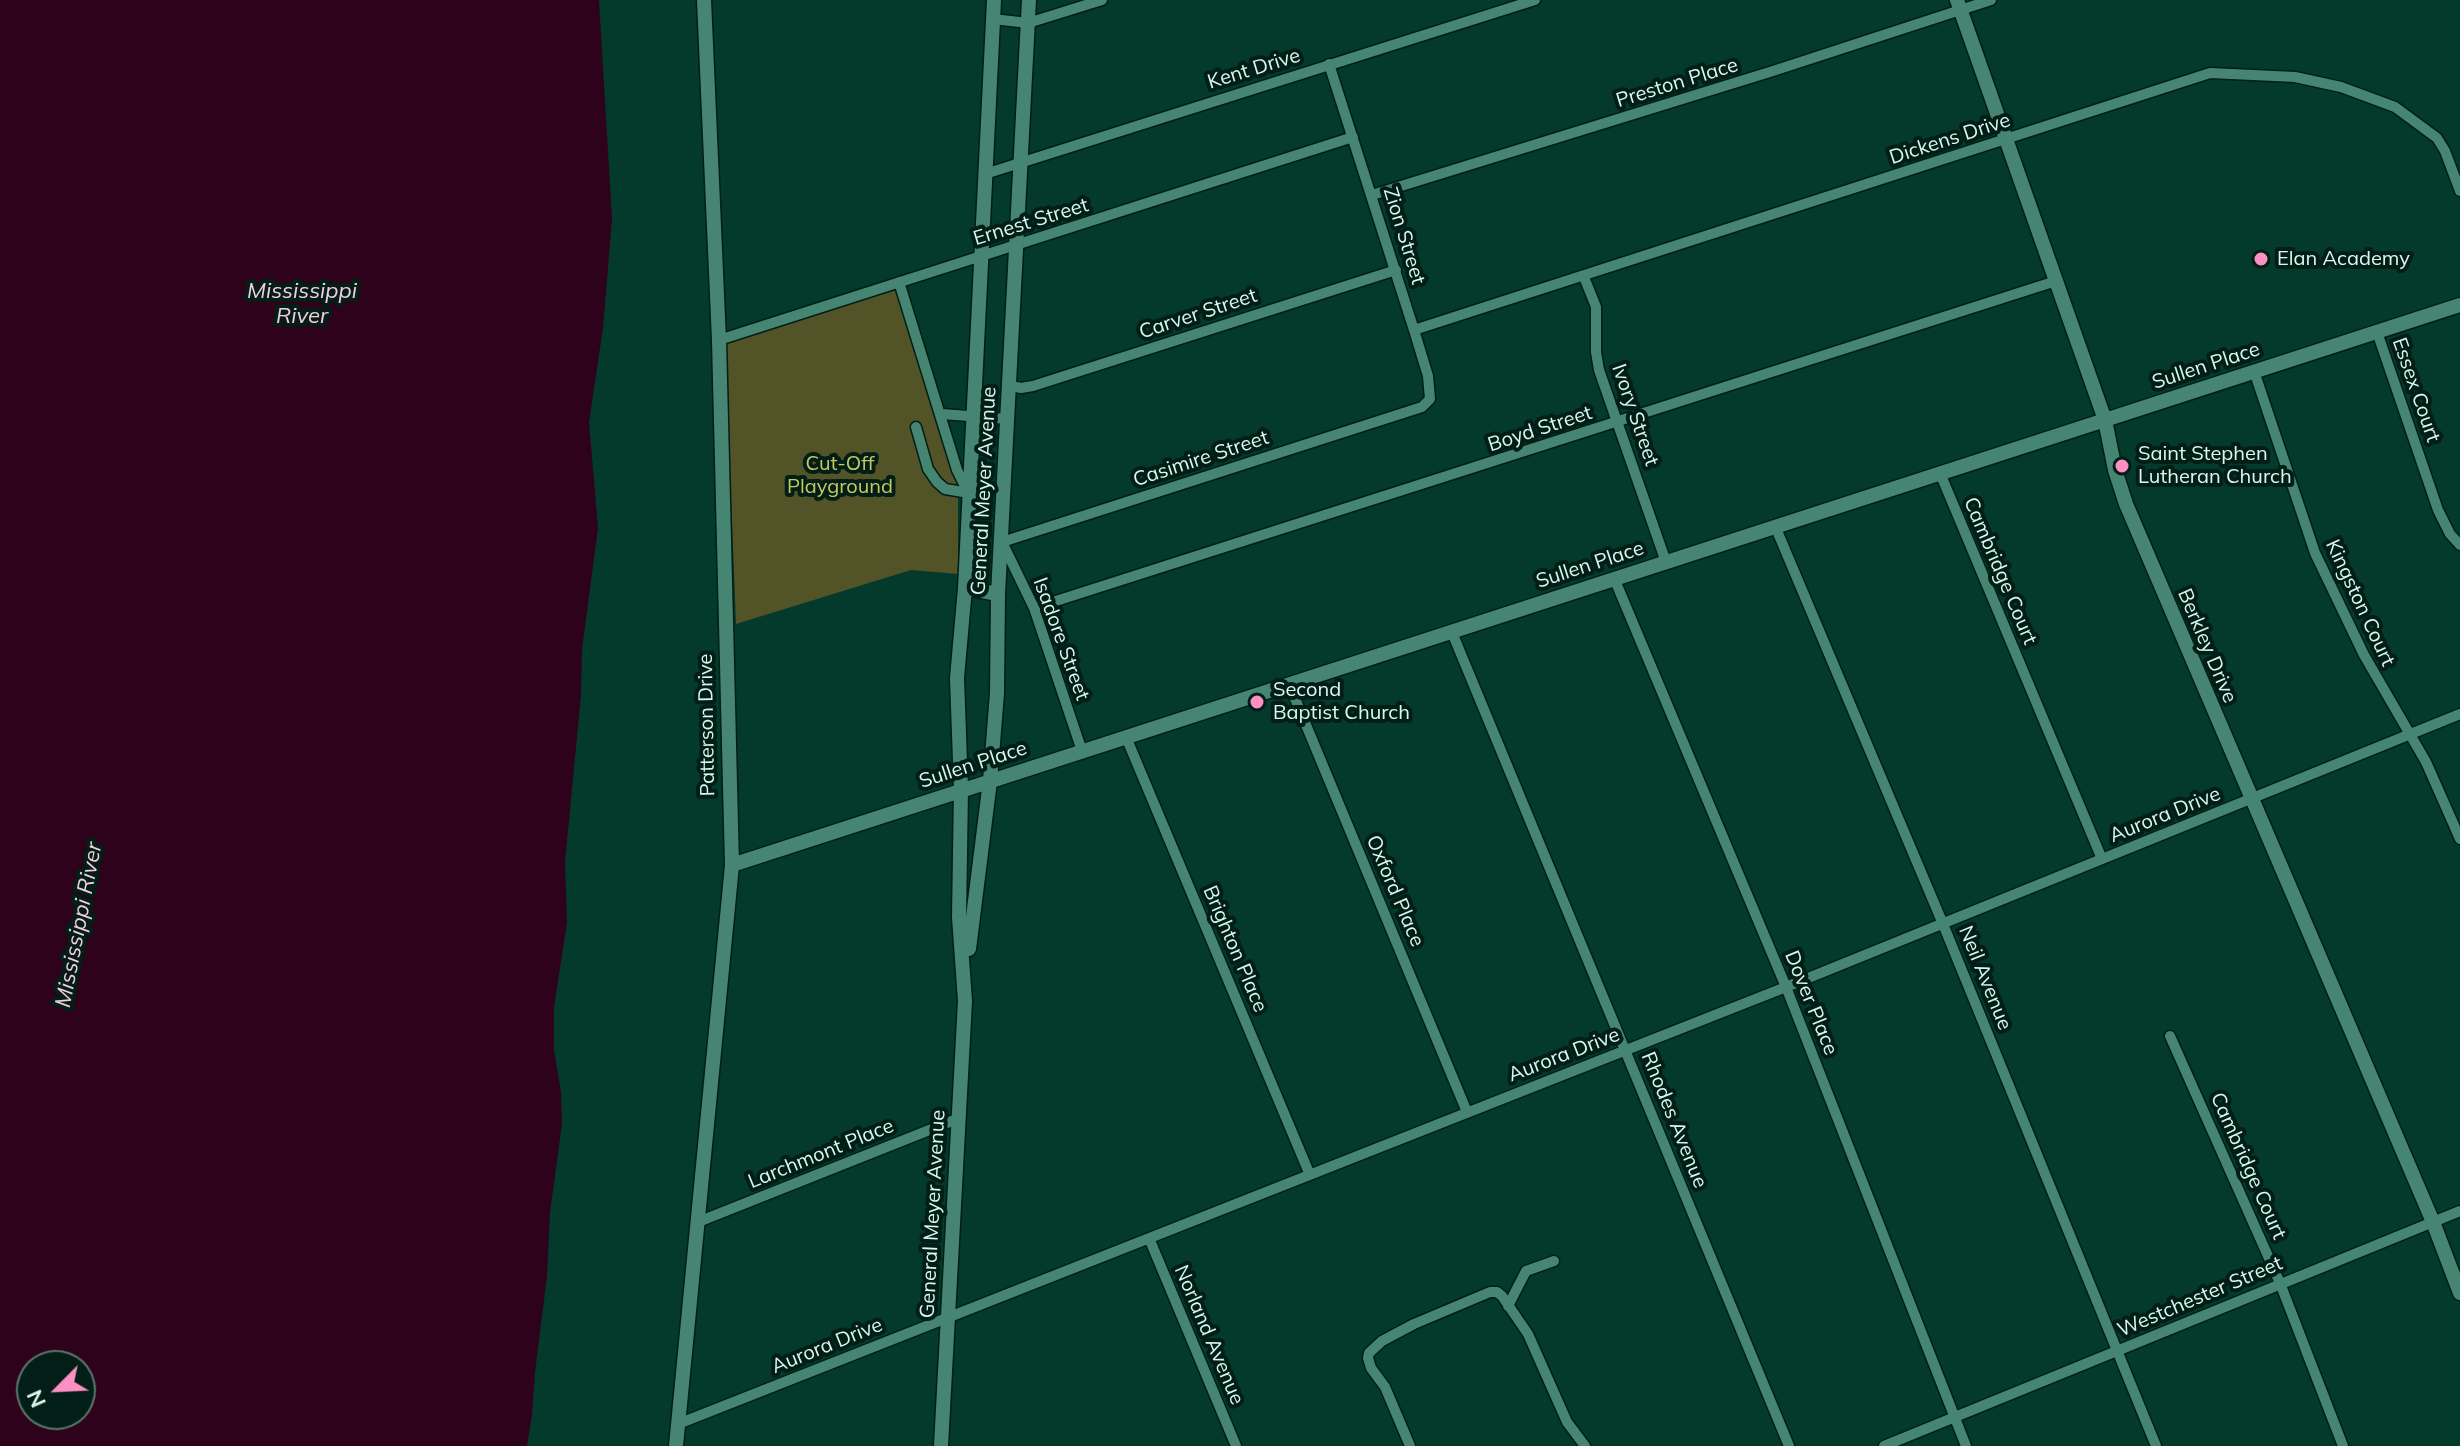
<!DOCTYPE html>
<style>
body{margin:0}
#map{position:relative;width:2460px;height:1446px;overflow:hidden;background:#033a2c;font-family:Mulish,sans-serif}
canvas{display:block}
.north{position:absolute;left:16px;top:1350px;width:80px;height:80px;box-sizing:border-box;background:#031e16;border:2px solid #59766c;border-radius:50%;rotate:246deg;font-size:22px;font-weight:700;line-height:32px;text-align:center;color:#d9f9ed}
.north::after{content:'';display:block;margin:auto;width:28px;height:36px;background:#fc8fc3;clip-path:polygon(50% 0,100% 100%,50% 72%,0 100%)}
</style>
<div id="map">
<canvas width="2460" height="1446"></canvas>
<div class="north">N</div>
</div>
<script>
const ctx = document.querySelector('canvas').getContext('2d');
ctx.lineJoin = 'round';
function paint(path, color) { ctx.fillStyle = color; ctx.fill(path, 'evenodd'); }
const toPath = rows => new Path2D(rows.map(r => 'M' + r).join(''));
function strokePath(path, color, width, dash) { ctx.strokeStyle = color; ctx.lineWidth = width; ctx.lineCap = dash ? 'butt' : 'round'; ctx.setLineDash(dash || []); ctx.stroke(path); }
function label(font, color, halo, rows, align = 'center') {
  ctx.font = font + ' Mulish,sans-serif'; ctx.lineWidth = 8; ctx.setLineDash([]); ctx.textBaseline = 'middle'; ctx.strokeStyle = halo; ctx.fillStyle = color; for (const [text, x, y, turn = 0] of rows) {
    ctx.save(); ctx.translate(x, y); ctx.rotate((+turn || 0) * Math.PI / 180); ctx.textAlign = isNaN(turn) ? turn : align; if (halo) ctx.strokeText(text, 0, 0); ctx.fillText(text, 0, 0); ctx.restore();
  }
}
const green = toPath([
 [897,288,958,485,958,574,911,570,736,624,725,342]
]);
const water = toPath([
 [0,0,599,0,612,219,603,328,589,422,598,528,582,649,581,695,565,862,567,923,554,1007,554,1050,561,1092,562,1124,550,1213,547,1276,535,1372,532,1415,527,1446,0,1446],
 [80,1366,80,1414,32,1414,32,1366]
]);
const street = toPath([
 [993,19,1028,23,1102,0],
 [985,174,1535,0],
 [1372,195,1773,71,1991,0],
 [1584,277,1596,307,1596,352,1599,370,1666,562],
 [899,282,957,470,968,492],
 [1414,330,2210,73,2295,77,2341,87,2395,107,2437,138,2445,151,2460,191],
 [2377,332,2438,510,2450,534,2460,545],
 [719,340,1353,137],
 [2254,371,2315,553,2364,655,2426,762,2460,839],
 [1011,386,1021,388,1033,386,1396,270],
 [942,414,1008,419],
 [916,427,928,469,937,482,945,489,969,493],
 [1940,473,2102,859],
 [1775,526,1943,924,2156,1446],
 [1614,578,1786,987,1966,1446],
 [1034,608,2056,281],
 [1451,630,1789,1446],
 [1289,684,1467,1112],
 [1126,737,1310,1175],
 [1082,751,1034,608,1002,542,1422,407,1430,399,1428,376,1414,330,1329,64],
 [2170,1036,2280,1283,2343,1446],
 [698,1222,957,1119],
 [1149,1238,1236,1446],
 [1508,1306,1526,1271,1554,1261],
 [678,1424,1786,987,2460,714],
 [1410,1446,1385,1387,1371,1368,1368,1358,1369,1353,1382,1341,1414,1324,1490,1292,1497,1292,1502,1296,1528,1334,1567,1422,1585,1446],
 [1884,1446,2460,1211]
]);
const secondary = toPath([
 [1957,0,2105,420,2115,470,2126,504,2433,1222,2460,1293],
 [965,588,998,594],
 [732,865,2460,305],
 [969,949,990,781,997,693,998,594,1029,0],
 [676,1446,732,865,719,340,704,0],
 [941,1446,965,1001,959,917,961,789,957,678,965,588,994,0]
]);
const markers = [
 [2261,259,8,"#fc8fc3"],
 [2122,466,8,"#fc8fc3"],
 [1257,702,8,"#fc8fc3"]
];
const streetNames = [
 ["Kent Drive",1254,69,-17],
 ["Preston Place",1677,83,-17],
 ["Dickens Drive",1950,139,-18],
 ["Ernest Street",1031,222,-17],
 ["Zion Street",1404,236,73],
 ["Carver Street",1198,314,-18],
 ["Sullen Place",2206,366,-18],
 ["Essex Court",2416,390,71],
 ["Ivory Street",1635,415,71],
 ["Boyd Street",1540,429,-18],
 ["Casimire Street",1201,459,-18],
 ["General Meyer Avenue",984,491,-87],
 ["Sullen Place",1590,565,-18],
 ["Cambridge Court",2000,571,67],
 ["Kingston Court",2360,603,65],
 ["Isadore Street",1061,639,70],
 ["Berkley Drive",2207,646,67],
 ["Patterson Drive",707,725,-91],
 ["Sullen Place",973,765,-18],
 ["Aurora Drive",2165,815,-22],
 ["Oxford Place",1395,891,67],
 ["Brighton Place",1235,949,67],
 ["Neil Avenue",1985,978,68],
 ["Dover Place",1811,1003,68],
 ["Aurora Drive",1564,1055,-21],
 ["Rhodes Avenue",1674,1120,68],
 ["Larchmont Place",821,1154,-22],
 ["Cambridge Court",2248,1166,66],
 ["General Meyer Avenue",933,1214,-87],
 ["Westchester Street",2200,1297,-23],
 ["Norland Avenue",1209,1335,67],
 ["Aurora Drive",827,1346,-22]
];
const poiNames = [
 ["Elan Academy",2277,259],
 ["Saint Stephen",2138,454],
 ["Lutheran Church",2138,477],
 ["Second",1273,690],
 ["Baptist Church",1273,713]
];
const parkNames = [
 ["Cut-Off",840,464],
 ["Playground",840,487]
];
const waterNames = [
 ["Mississippi",302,291],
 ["River",302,316],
 ["Mississippi River",79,925,-79]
];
paint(green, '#525327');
paint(water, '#2e021b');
strokePath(street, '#001f16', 13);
strokePath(secondary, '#001f16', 17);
strokePath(street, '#458571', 10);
strokePath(secondary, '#458571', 14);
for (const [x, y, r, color] of markers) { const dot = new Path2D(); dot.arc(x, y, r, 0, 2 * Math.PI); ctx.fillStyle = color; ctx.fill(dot); strokePath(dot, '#031e16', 3); }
label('20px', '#d9f9ed', '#031e16', streetNames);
label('20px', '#d9f9ed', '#031e16', poiNames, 'left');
label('20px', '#c5c960', '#031e16', parkNames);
label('italic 22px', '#f6cddf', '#031e16', waterNames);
</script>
